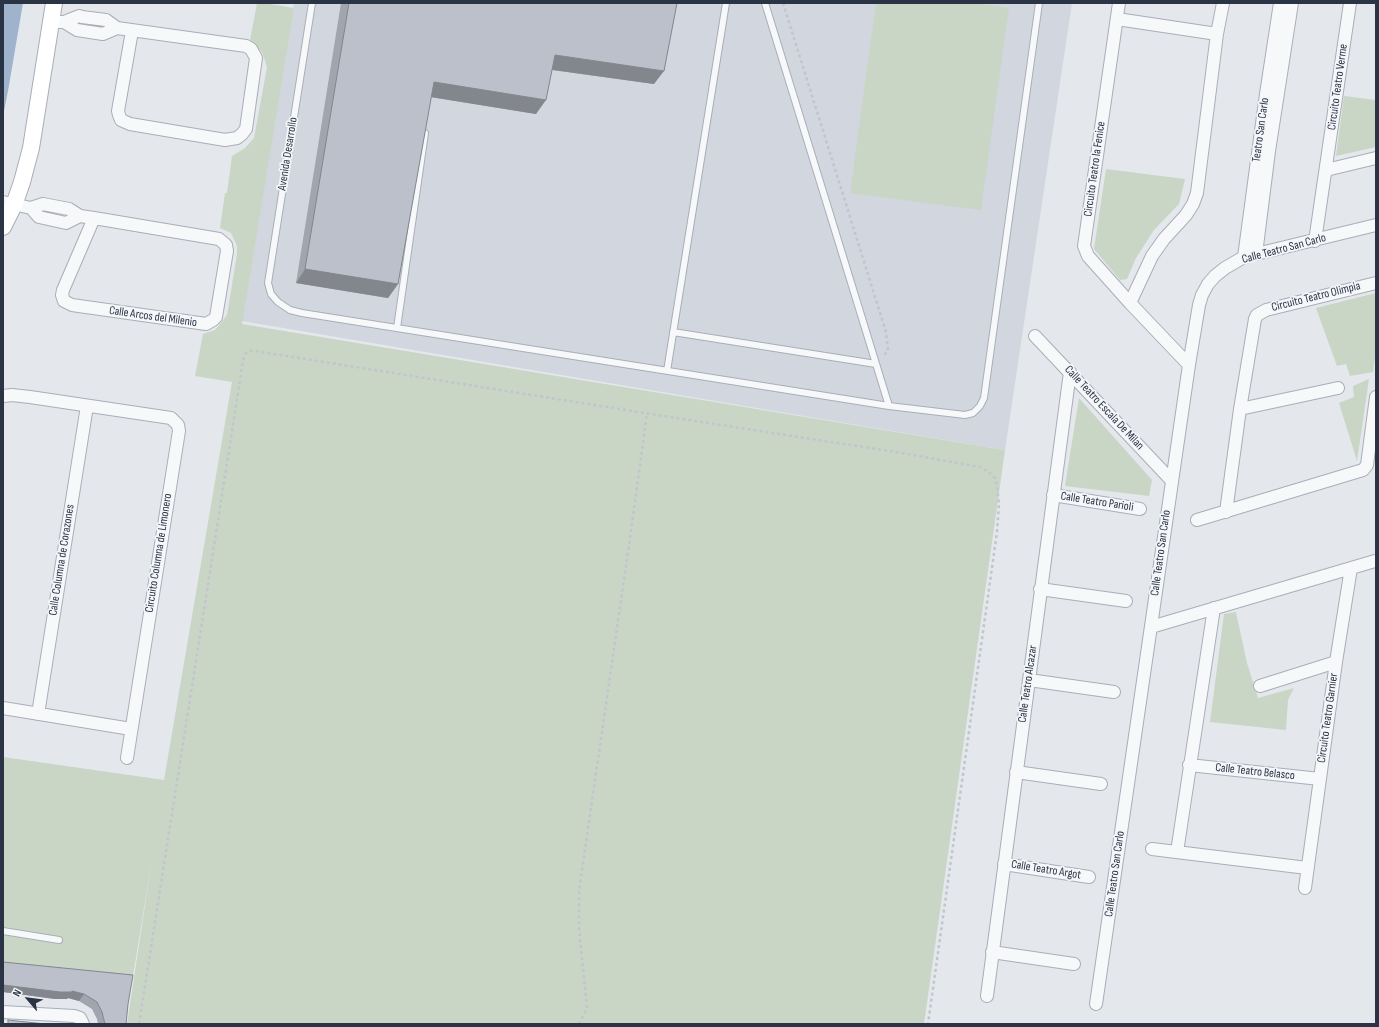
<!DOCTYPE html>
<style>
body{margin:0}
#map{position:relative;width:1379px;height:1027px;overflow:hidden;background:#e4e7ec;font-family:"Sofia Sans Condensed",sans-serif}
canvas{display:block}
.frame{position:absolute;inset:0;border:4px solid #2b3445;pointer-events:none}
.north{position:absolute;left:8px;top:979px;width:40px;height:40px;-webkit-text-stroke:3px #f4f6f9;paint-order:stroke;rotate:298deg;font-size:11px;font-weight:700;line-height:16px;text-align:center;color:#2b3445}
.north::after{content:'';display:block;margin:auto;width:14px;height:18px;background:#2b3445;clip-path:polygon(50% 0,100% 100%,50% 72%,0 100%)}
</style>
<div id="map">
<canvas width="1379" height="1027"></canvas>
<div class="frame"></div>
<div class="north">N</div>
</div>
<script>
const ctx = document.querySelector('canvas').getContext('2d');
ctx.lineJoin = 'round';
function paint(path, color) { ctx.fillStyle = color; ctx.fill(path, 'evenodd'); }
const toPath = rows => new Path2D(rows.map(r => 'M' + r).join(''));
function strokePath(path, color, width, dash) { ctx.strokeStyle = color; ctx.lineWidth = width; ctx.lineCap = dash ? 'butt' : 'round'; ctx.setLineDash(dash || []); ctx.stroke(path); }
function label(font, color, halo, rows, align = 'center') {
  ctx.font = font + ' "Sofia Sans Condensed",sans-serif'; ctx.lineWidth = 3.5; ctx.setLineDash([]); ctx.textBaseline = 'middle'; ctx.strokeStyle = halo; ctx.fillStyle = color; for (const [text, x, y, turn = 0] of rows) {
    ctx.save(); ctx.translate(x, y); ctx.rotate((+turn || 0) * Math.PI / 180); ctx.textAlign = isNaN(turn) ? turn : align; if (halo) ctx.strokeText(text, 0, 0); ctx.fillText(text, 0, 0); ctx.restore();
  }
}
const built = toPath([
 [294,3,1072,3,1005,450,242,321]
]);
const green = toPath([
 [257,3,264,3,294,8,242,324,1005,450,924,1024,127,1024,152,859,132,982,3,968,3,757,164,780,232,382,195,376,203,334,215,330,221,323,227,315,237,254,237,246,231,233,220,228,225,193,227,193,232,156,245,148,254,138,267,67,262,52,250,40],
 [876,3,973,3,1009,8,981,210,850,193],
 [1344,96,1376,100,1376,147,1336,156],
 [1106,169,1185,179,1179,204,1154,230,1136,258,1127,279,1120,280,1094,249],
 [1376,293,1376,350,1373,372,1350,376,1346,364,1337,366,1316,308],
 [1369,379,1357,461,1339,403,1354,397,1353,386],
 [1079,398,1152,480,1149,496,1065,486],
 [1236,612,1247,663,1258,698,1294,688,1288,700,1286,730,1210,722,1224,614]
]);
const water = toPath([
 [3,3,23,3,8,91,3,116]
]);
const path = toPath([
 [783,3,886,332,888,351,883,356],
 [139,1024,243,361,245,354,249,351,255,351,689,420,896,452,980,467,990,473,995,478,997,485,999,504,997,532,928,1024],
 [579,1024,587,1008,579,928,579,891,631,531,647,413]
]);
const lane = toPath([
 [312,3,268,283,271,294,278,302,290,310,302,313,889,406,965,415,973,413,980,406,984,398,1039,3],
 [765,3,889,406],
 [397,328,425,133],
 [673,332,876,364],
 [667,371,726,3],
 [3,931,59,940]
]);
const street = toPath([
 [1119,3,1084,246,1088,256,1130,303,1189,365],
 [1117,19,1217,34],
 [59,22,64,22,77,30,103,34,117,28],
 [64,22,79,16,82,17,106,20,117,28,246,46,251,49,256,58,246,129,242,134,237,138,225,140,130,124,121,120,119,115,118,111,132,31],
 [1326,170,1376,158],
 [3,202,31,208,43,204,69,209,80,216,94,218,219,239,226,245,227,251,216,317,213,320,206,324,72,305,64,301,62,295,63,290,94,218],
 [31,208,39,217,66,223,80,216],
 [1315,241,1350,3],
 [1256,254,1269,151,1292,3],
 [1244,257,1266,94,1280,3],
 [1130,303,1152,256,1164,239,1186,215,1193,204,1197,193,1217,34,1223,3],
 [1035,336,1172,481],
 [3,396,12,395,30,397,164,417,171,418,178,425,179,431,127,758],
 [1240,409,1338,388],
 [1053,495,1140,509],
 [1226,512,1240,409,1255,319,1257,315,1266,310,1376,283],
 [1197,520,1363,470,1367,465,1376,397],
 [1040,589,1126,601],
 [1151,627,1375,561],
 [1029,680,1114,692],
 [1260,686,1336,662],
 [3,708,131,729],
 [38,714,87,406],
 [1189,765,1320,779],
 [1016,772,1101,784],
 [1152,849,1307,868],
 [1177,852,1214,608],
 [1004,864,1089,877],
 [1305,888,1336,662,1351,568],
 [992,952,1074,964],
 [987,996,1070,372],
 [1096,1004,1189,365,1199,305,1202,295,1208,284,1215,276,1225,268,1244,257,1376,225],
 [3,1012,74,1016,80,1018,83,1024]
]);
const secondary = toPath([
 [3,227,14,205,22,182,31,148,54,3]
]);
const wall = toPath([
 [341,3,677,3,654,84,552,70,536,114,431,97,398,284,388,298,296,283],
 [3,962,128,1004,126,1024,98,1024,97,1019,92,1009,79,1001,68,998,67,999,55,999,3,992]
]);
const shadedWall = toPath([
 [555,55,664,71,654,84,546,69],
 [434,82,546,100,536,114,424,96],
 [305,269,398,284,388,298,296,283],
 [3,985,72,991,84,994,79,1001,68,998,67,999,55,999,3,992]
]);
const building = toPath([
 [349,3,677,3,664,71,555,55,546,100,434,82,398,284,305,269,349,3],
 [3,962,133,975,128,1004,126,1024,105,1024,102,1012,97,1002,84,994,72,991,72,992,60,992,3,985,3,962],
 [8,1020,45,1024,8,1024,8,1020]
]);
const streetNames = [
 ["Circuito Teatro Verme",1338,87,-82],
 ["Teatro San Carlo",1261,130,-82],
 ["Avenida Desarrollo",288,154,-81],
 ["Circuito Teatro la Fenice",1095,169,-82],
 ["Calle Teatro San Carlo",1284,249,-15],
 ["Circuito Teatro Olimpia",1316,297,-14],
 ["Calle Arcos del Milenio",153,317,8],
 ["Calle Teatro Escala De Milan",1104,408,47],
 ["Calle Teatro Parioli",1097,502,9],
 ["Circuito Columna de Limonero",159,553,-81],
 ["Calle Teatro San Carlo",1161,553,-82],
 ["Calle Columna de Corazones",62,560,-81],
 ["Calle Teatro Alcazar",1028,684,-82],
 ["Circuito Teatro Garnier",1328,718,-82],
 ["Calle Teatro Belasco",1255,772,6],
 ["Calle Teatro Argot",1046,870,9],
 ["Calle Teatro San Carlo",1115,874,-82]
];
paint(built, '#d2d6de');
paint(green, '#c9d6c5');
paint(water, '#9fb4cc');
strokePath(lane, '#a9aeb7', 8);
strokePath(street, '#a9aeb7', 14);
strokePath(secondary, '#a9aeb7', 18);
strokePath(path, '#c2c5cb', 2.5, [3, 3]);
strokePath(lane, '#f7f8fa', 6);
strokePath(street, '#f7f8fa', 12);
strokePath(secondary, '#fff', 16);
paint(wall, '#a1a5ae');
paint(shadedWall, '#83868d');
paint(building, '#bbc0ca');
strokePath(building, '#83868d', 1);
label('12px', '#2b3445', '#f4f6f9', streetNames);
</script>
